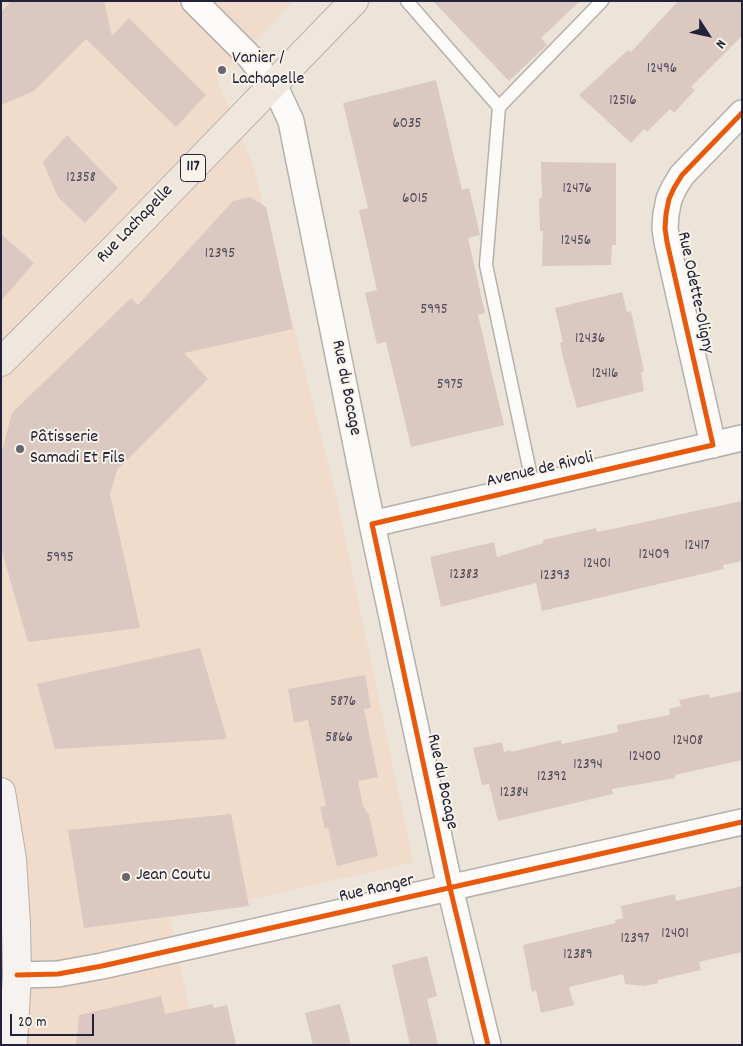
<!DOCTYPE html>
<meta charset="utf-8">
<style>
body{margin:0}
#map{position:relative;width:743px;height:1046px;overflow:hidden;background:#ece4d8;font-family:Dekko,sans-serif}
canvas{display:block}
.frame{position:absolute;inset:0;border:2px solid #22223b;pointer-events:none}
.north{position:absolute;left:683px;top:10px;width:50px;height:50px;-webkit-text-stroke:4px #f7f3e8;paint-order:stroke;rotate:125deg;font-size:14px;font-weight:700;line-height:20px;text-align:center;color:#22223b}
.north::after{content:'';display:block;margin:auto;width:18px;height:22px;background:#22223b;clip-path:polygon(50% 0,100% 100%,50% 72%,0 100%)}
.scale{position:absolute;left:10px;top:1014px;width:84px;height:22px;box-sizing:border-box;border:2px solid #22223b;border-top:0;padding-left:6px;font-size:15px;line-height:18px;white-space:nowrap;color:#22223b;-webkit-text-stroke:4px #f7f3e8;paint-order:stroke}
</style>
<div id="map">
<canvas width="743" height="1046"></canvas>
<div class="frame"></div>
<div class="north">N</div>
<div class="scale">20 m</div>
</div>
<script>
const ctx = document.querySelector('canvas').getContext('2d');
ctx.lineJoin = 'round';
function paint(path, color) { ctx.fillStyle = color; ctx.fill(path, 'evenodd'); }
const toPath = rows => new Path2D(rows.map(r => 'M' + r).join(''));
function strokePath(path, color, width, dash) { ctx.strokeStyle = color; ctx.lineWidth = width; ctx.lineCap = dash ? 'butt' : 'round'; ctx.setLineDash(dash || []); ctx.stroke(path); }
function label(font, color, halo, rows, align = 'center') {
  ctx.font = font + ' Dekko,sans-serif'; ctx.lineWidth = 4; ctx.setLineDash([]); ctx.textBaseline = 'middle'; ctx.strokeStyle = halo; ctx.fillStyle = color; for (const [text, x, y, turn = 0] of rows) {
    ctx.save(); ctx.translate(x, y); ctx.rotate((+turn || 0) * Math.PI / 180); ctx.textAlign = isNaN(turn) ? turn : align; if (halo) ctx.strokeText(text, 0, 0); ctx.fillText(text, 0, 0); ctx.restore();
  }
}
const built = toPath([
 [1,1,294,1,217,80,253,165,336,495,413,862,170,918,197,1045,1,1045]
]);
const building = toPath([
 [11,1,104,1,112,36,129,18,206,95,176,127,86,39,34,91,1,105,1,12],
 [433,1,580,1,541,38,547,45,509,81],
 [678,1,742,1,742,36,691,87,695,90,674,113,670,109,647,132,644,129,631,143,579,95,628,50,631,52],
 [436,80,462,190,469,188,480,235,468,238,485,313,478,315,504,425,411,447,386,342,377,344,365,293,377,290,359,210,368,208,343,103],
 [67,135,118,188,85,223,58,197,43,162],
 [541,162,616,163,616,245,612,245,611,265,542,266,543,231,540,231,539,198,542,198],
 [250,197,266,207,293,329,184,353,208,379,117,470,110,494,140,628,28,642,1,548,1,455,12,413,131,298,138,305,233,201],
 [1,234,34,263,1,301],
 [622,292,627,312,631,311,644,371,641,372,644,391,577,408,563,358,560,343,563,342,555,308],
 [742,501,742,561,723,565,724,569,542,611,536,583,441,607,430,557,494,542,497,557,543,543,543,540,570,534,596,528,597,532,612,529],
 [200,648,227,739,55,749,37,684],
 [365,675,371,708,364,709,378,777,358,781,363,806,369,815,378,856,337,866,328,828,325,829,320,807,326,806,308,720,294,723,288,689],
 [742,691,742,760,675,775,675,778,612,789,613,794,498,821,489,784,482,785,473,748,502,742,504,752,511,750,511,752,561,740,562,744,618,732,617,725,670,715,669,709,681,706,679,700,709,694,710,698],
 [231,814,249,906,84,928,68,830],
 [742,886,742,952,699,962,701,970,658,980,658,983,644,986,625,984,623,974,569,987,574,1005,541,1013,536,990,532,992,523,945,616,923,615,920,623,918,621,906,675,894,676,901],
 [427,956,437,996,427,999,438,1045,410,1045,392,965],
 [161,996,165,1014,213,1004,214,1008,227,1005,236,1045,76,1045,79,1015],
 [340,1004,351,1045,313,1045,305,1013]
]);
const lane = toPath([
 [407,1,499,107],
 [533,486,486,265,499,107,602,1]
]);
const street = toPath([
 [194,1,250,57,279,95,291,121,372,524,450,888,488,1045],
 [713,445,667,242,665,228,666,214,669,199,674,188,682,175,742,113],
 [372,524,742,438],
 [17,975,58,974,102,966,742,822]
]);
const secondary = toPath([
 [1,792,12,859,16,924,17,975,13,1045]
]);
const primary = toPath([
 [1,362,114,249,354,1]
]);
const cycleway = toPath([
 [17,975,58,974,102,966,742,822],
 [488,1045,450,888,372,524,713,445,667,242,665,228,666,214,669,199,674,188,682,175,742,113]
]);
const markers = [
 [222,70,5,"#696672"],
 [20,449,5,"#696672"],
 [126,877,5,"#696672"]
];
const numberNames = [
 ["12496",662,70],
 ["12516",623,102],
 ["6035",407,125],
 ["12358",81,179],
 ["12476",577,190],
 ["6015",415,200],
 ["12456",576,242],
 ["12395",220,255],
 ["5995",434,311],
 ["12436",590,340],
 ["12416",605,375],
 ["5975",450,386],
 ["12417",697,547],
 ["12409",654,556],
 ["5995",60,559],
 ["12401",597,565],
 ["12383",464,576],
 ["12393",555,577],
 ["5876",343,703],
 ["5866",339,739],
 ["12408",688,742],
 ["12400",645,758],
 ["12394",588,766],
 ["12392",552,778],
 ["12384",514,794],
 ["12401",675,935],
 ["12397",635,940],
 ["12389",578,956]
];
const shields = [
 [193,168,25]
];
const shieldNames = [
 ["117",193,168]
];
const poiNames = [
 ["Vanier /",232,60],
 ["Lachapelle",232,81],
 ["Pâtisserie",30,439],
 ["Samadi Et Fils",30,460],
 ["Jean Coutu",136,877]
];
const streetNames = [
 ["Rue Lachapelle",136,225,-46],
 ["Rue Odette-Oligny",694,293,78],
 ["Rue du Bocage",345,388,79],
 ["Avenue de Rivoli",540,471,-13],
 ["Rue du Bocage",441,782,78],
 ["Rue Ranger",377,890,-13]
];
paint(built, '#f1dbcb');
paint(building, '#dac8c1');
strokePath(lane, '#b6b0ab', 15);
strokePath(street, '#b6b0ab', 28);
strokePath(secondary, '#b6b0ab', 30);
strokePath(primary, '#b6b0ab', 30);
strokePath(lane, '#fcfbf9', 12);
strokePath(street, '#fcfbf9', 25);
strokePath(secondary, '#f6f2ef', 28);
strokePath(primary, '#efe6de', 28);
strokePath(cycleway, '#e8590c', 5);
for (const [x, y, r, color] of markers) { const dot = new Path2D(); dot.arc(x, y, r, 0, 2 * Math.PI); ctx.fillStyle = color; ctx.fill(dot); strokePath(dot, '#f7f3e8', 2); }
label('15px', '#504c5c', null, numberNames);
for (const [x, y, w] of shields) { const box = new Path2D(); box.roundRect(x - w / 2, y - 13.5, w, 27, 4); ctx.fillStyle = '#f7f3e8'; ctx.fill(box); strokePath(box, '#22223b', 1); }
label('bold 16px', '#22223b', null, shieldNames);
label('18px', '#22223b', '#f7f3e8', poiNames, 'left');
label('18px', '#22223b', '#f7f3e8', streetNames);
</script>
